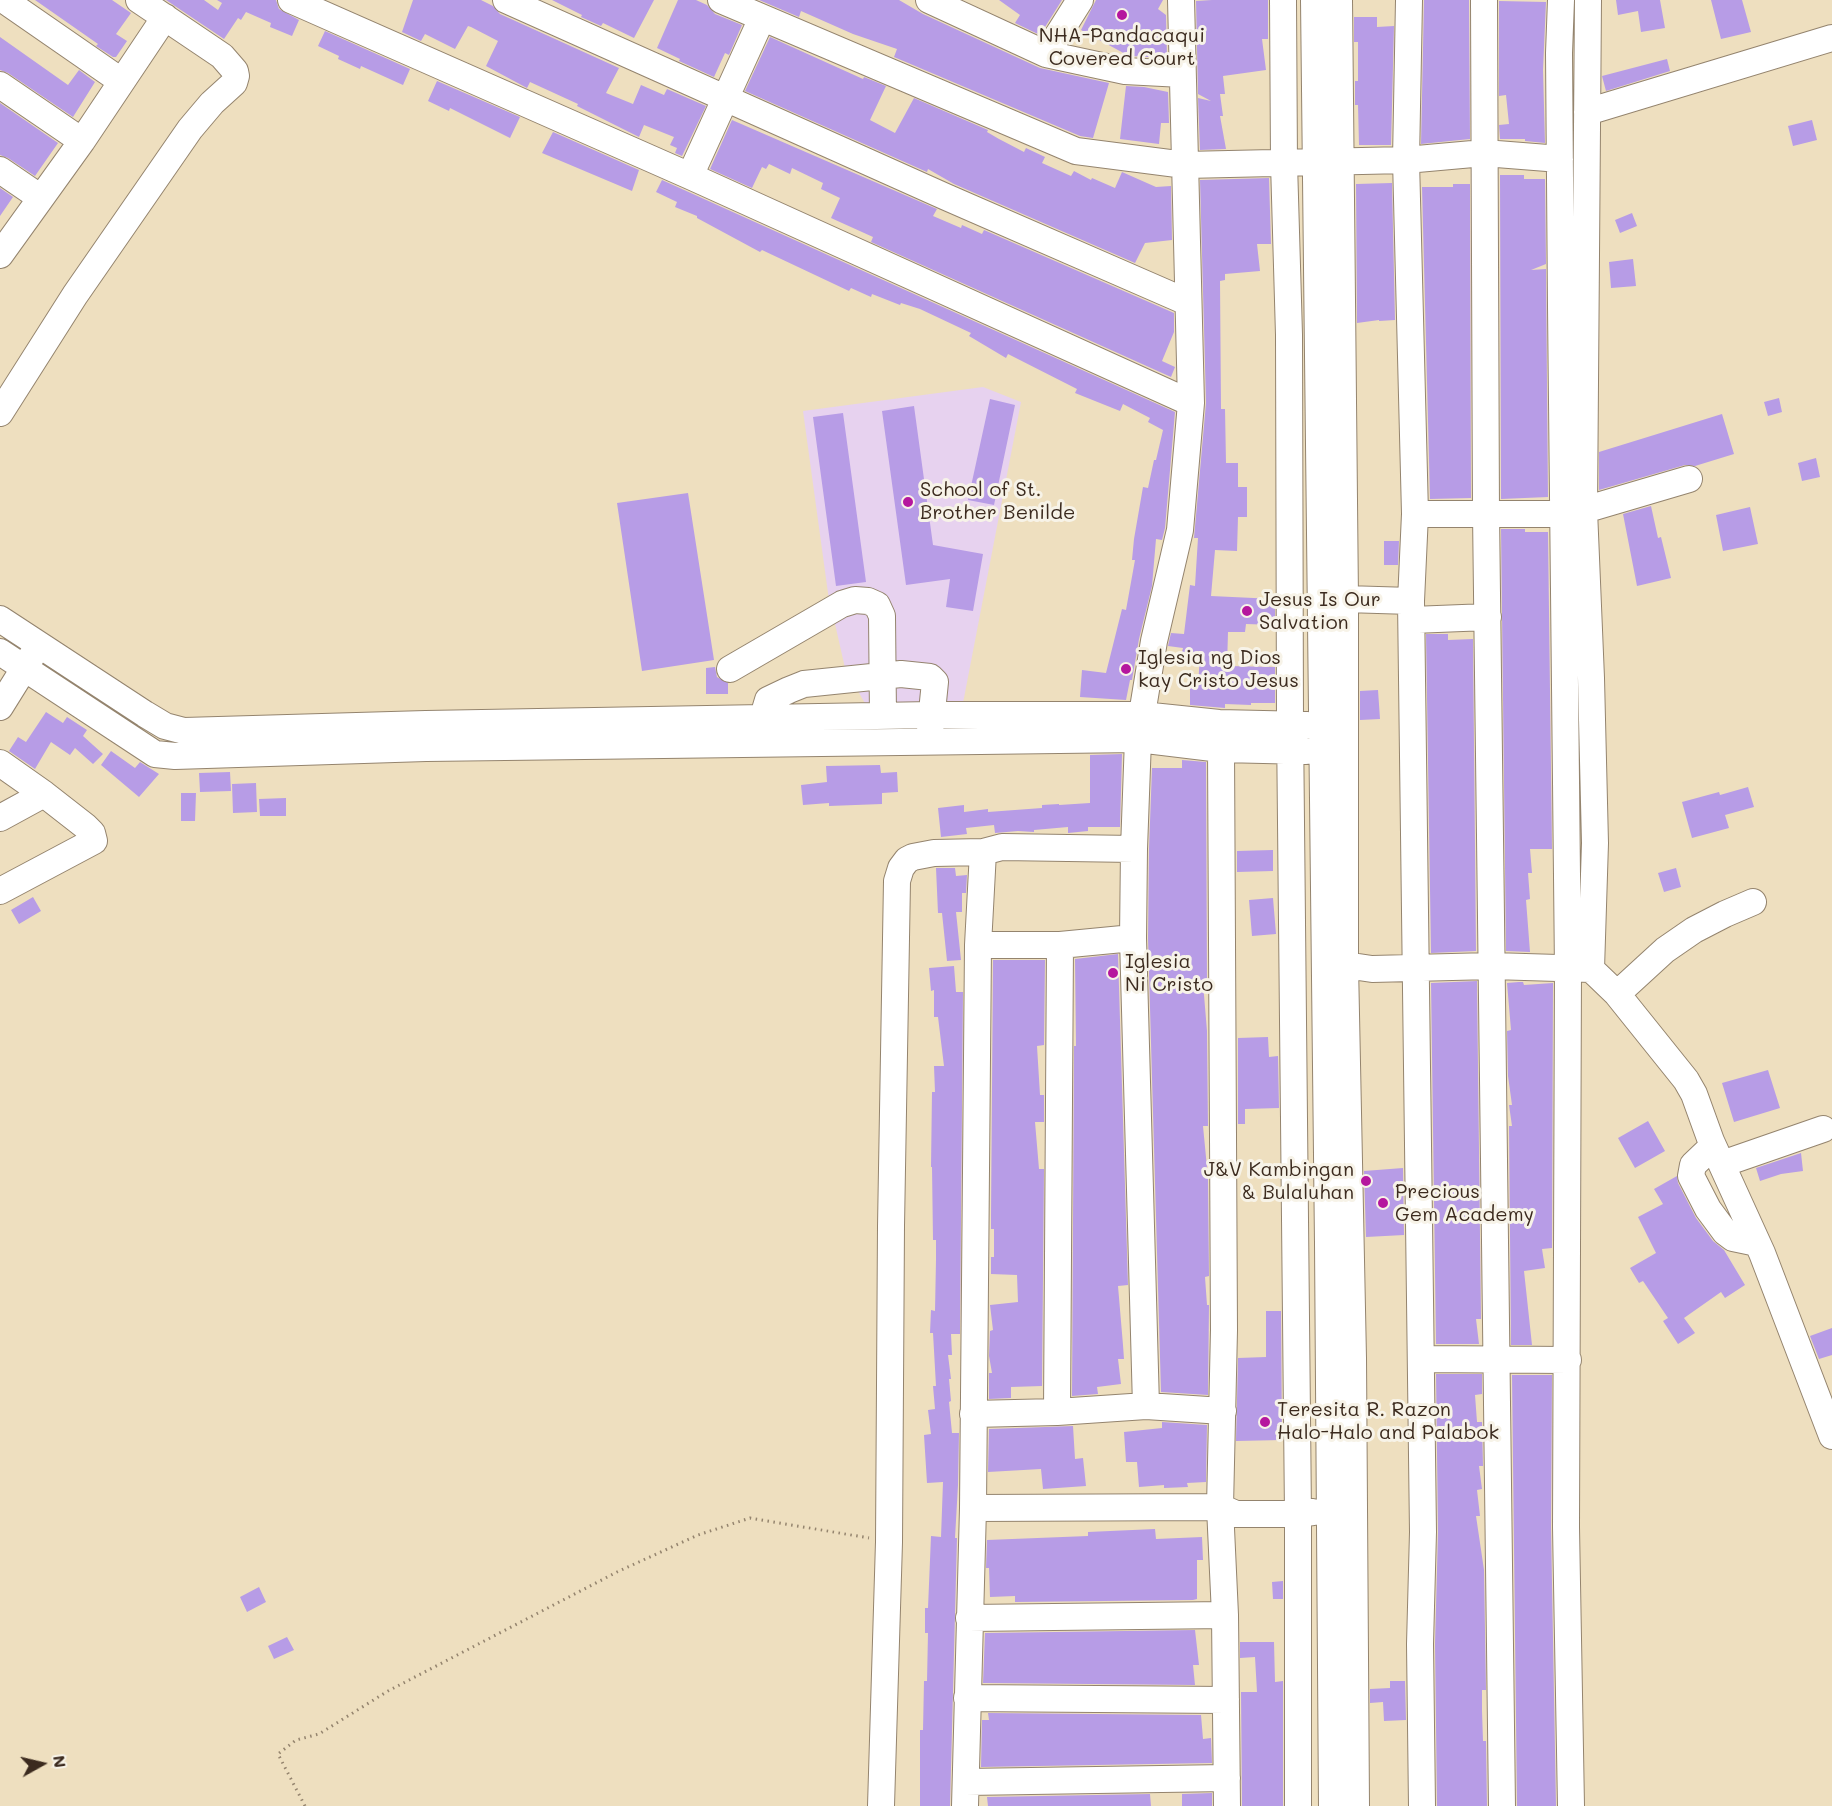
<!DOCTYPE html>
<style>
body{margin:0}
#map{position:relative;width:1832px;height:1806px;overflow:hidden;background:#eedfbf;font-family:Mali,sans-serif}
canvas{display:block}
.north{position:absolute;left:12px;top:1734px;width:60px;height:60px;-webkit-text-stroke:4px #f7f3e8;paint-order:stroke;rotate:82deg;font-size:16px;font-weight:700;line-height:24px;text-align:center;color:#3b2a1e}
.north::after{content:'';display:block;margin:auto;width:21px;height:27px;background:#3b2a1e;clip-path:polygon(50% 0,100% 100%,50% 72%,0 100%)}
</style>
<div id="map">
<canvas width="1832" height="1806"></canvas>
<div class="north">N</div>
</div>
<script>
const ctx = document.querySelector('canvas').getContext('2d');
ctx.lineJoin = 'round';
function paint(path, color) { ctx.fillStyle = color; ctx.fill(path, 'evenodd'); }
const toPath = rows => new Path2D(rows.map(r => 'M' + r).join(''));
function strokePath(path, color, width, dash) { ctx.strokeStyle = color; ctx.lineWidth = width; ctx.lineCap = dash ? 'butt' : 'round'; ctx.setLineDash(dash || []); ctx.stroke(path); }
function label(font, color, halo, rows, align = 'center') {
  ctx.font = font + ' Mali,sans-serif'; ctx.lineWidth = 6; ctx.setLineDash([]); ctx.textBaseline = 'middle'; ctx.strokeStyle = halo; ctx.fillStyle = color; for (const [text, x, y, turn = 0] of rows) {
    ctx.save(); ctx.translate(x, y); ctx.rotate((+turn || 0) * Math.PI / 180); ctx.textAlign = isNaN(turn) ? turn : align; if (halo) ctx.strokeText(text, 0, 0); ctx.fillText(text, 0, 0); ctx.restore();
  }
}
const built = toPath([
 [983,387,1021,402,963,703,867,707,845,668,828,593,803,411]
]);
const building = toPath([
 [35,0,112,0,131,13,116,34,127,41,116,57,113,57,96,46,98,44],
 [166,0,204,0,218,10,222,3,217,0,276,0,279,9,299,20,292,36,270,27,271,23,246,12,241,20,238,18,224,39],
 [413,0,481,0,493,6,500,14,619,68,606,93,633,104,641,85,664,95,667,89,706,106,682,156,675,153,677,148,670,145,674,137,644,125,639,137,577,106,578,104,530,82,527,88,486,66,498,41,471,27,468,26,455,49,425,34,421,41,402,32],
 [552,0,654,0,634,38,603,23,601,26,581,17,582,15],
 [678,0,696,0,707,5,715,14,742,25,729,55,725,53,714,77,679,61,680,59,657,48],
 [759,0,899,0,923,14,1040,68,1109,83,1093,138,1080,136,894,57,897,49,853,34,801,11,799,17],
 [999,0,1062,0,1040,35,1015,23,1020,15],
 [1096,0,1163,0,1158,9,1166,15,1167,58,1129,56,1081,30],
 [1212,0,1268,0,1268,39,1262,39,1266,70,1223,76,1225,94,1220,94,1223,116,1220,116,1226,149,1200,150,1198,98,1211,101,1198,94,1196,1],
 [1424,0,1469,0,1470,139,1421,144],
 [1616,0,1660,0,1665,28,1641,32,1638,11,1618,15],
 [1711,0,1742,0,1751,32,1721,39],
 [1499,1,1546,2,1543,70,1545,143,1525,141,1525,139,1500,139,1499,125,1509,124,1506,95,1499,96],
 [1354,17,1377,17,1377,27,1394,26,1391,145,1359,145,1358,105,1355,105,1355,81,1358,81,1358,42,1354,42],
 [325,31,410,69,403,85,361,66,360,69,338,59,339,56,318,46],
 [0,37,68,85,79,70,95,82,73,117,8,73,0,70],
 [770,37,863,79,864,77,886,86,870,120,895,133,914,98,988,130,987,132,999,139,1024,152,1026,148,1045,157,1042,163,1071,176,1074,171,1091,180,1092,178,1115,188,1122,172,1156,187,1171,186,1172,240,1145,243,1135,263,954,184,928,169,927,172,745,91],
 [1667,59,1670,71,1606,91,1602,76],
 [437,81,520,117,510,138,450,108,449,111,428,101],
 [1126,86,1144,87,1168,92,1169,123,1161,123,1159,144,1120,139],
 [0,103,58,143,35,176,8,158,0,155],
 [732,120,937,209,933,216,961,228,962,225,982,234,984,230,1174,313,1174,332,1162,361,1175,367,1171,377,871,242,873,237,831,218,840,198,821,189,823,183,792,168,790,174,769,164,766,169,762,167,752,188,710,169],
 [1812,120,1817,140,1793,146,1788,126],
 [553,132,639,170,632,191,542,153],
 [1500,175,1524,175,1524,179,1545,179,1546,264,1531,270,1546,269,1548,497,1501,499],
 [1269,178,1271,244,1257,244,1260,271,1225,274,1225,280,1220,281,1221,409,1225,409,1226,463,1238,463,1238,487,1247,487,1247,517,1238,517,1237,551,1215,550,1211,596,1275,599,1275,625,1246,624,1245,632,1228,632,1227,666,1275,667,1275,703,1251,703,1251,705,1225,704,1225,708,1190,705,1190,687,1198,687,1200,654,1182,652,1183,648,1168,646,1171,633,1184,634,1190,585,1195,586,1198,538,1194,538,1206,403,1200,180],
 [662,180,1175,412,1165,528,1162,540,1156,539,1152,586,1139,639,1132,680,1130,680,1126,700,1080,697,1082,670,1106,673,1122,609,1126,610,1135,560,1132,560,1134,539,1143,487,1148,488,1154,460,1156,460,1163,430,1148,422,1150,418,1123,404,1120,411,1075,393,1077,389,1008,354,1006,358,969,336,971,333,920,309,901,303,900,305,872,294,871,297,851,288,849,291,762,250,760,252,697,218,697,216,675,207,677,202,656,192],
 [1392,183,1395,320,1379,321,1379,320,1357,323,1356,184],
 [1453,184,1470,184,1471,498,1430,499,1422,187,1453,187],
 [0,188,13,197,0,216],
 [1632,213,1637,226,1620,233,1615,220],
 [1633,259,1636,286,1611,288,1609,262],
 [1779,398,1782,412,1768,416,1764,402],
 [990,399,1015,405,994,505,968,500],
 [914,406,933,545,983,554,973,611,946,607,950,579,906,585,882,411],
 [843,413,866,582,836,586,813,417],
 [1722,414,1734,454,1695,466,1685,465,1599,490,1599,452],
 [1816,458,1820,477,1802,481,1798,463],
 [688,493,714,660,642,671,617,503],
 [1651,506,1658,538,1661,537,1671,578,1637,586,1623,514],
 [1750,507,1758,544,1723,551,1716,515],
 [1501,529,1525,529,1525,532,1548,532,1552,849,1530,849,1532,873,1528,873,1530,899,1526,900,1530,952,1506,951],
 [1384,541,1399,541,1398,565,1384,565],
 [1426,634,1448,634,1448,640,1473,639,1476,951,1431,953],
 [715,667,717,677,728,683,728,694,706,694,706,668],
 [1378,690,1380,719,1360,720,1360,691],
 [46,712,63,723,67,717,87,730,83,736,103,754,93,764,75,748,70,755,51,742,35,769,9,751,18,737,26,742],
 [111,751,135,768,140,762,159,774,139,797,101,765],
 [1122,754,1120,827,1088,827,1088,831,1068,833,1068,827,1034,830,1034,832,1018,831,995,833,994,825,966,828,967,834,941,837,938,808,964,805,964,812,988,809,988,812,1042,808,1042,805,1059,804,1059,805,1090,803,1090,755],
 [1182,760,1206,762,1207,983,1203,983,1207,1031,1208,1126,1203,1126,1208,1178,1209,1276,1205,1277,1207,1305,1209,1305,1208,1395,1161,1392,1148,938,1149,849,1152,768,1182,768],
 [880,765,881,773,897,772,898,792,882,793,882,804,829,806,829,803,803,805,801,785,827,782,826,766],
 [230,772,231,791,200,792,199,773],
 [256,783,257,812,233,813,232,784],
 [1748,787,1754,807,1725,815,1729,828,1692,838,1682,802,1719,792,1720,795],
 [181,793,196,793,195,821,181,821],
 [286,798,286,816,260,816,259,799],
 [1273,850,1273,871,1237,872,1237,851],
 [936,868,955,868,956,876,967,875,966,893,962,893,962,912,956,912,961,960,947,961,942,913,938,913],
 [1676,868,1681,887,1664,892,1658,873],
 [33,897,41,911,19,924,11,910],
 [1273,898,1276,934,1252,936,1249,900],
 [1118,954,1128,1285,1118,1286,1123,1345,1124,1359,1118,1359,1121,1384,1097,1387,1098,1394,1072,1396,1074,1046,1076,1046,1075,959],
 [993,960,1045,960,1044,1045,1037,1046,1040,1095,1044,1095,1044,1122,1035,1122,1039,1169,1044,1169,1042,1386,1011,1387,1011,1398,989,1399,989,1373,992,1373,989,1356,990,1331,993,1330,990,1305,1018,1302,1017,1275,991,1274,991,1257,994,1257,994,1229,991,1229,991,1216],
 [954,966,956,992,963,992,960,1334,951,1334,952,1355,948,1355,951,1379,949,1379,951,1401,949,1402,952,1433,959,1433,958,1485,955,1538,957,1538,950,1806,920,1806,920,1730,923,1730,924,1681,927,1681,928,1633,925,1633,925,1608,928,1608,931,1536,941,1537,943,1482,927,1483,924,1435,931,1434,928,1410,935,1409,933,1386,936,1386,933,1333,930,1333,931,1310,935,1311,936,1260,936,1240,933,1240,932,1167,931,1167,932,1092,935,1092,934,1066,944,1066,938,1017,934,1017,934,990,931,991,929,968],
 [1477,981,1481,1319,1476,1319,1479,1344,1436,1344,1431,983],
 [1519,982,1523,982,1524,985,1553,983,1552,1248,1542,1249,1545,1268,1524,1271,1532,1345,1511,1345,1509,1126,1512,1126,1509,1105,1512,1105,1508,1076,1507,1031,1511,1030,1507,983],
 [1268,1037,1269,1057,1278,1056,1279,1108,1245,1109,1245,1124,1238,1124,1238,1038],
 [1768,1070,1780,1108,1734,1122,1722,1083],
 [1648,1121,1665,1151,1635,1168,1618,1138],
 [1801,1153,1803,1171,1781,1174,1760,1181,1756,1168],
 [1403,1168,1404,1235,1366,1237,1364,1171],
 [1677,1176,1678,1183,1696,1218,1713,1241,1724,1250,1745,1285,1725,1298,1721,1292,1684,1318,1695,1333,1678,1344,1663,1321,1668,1318,1643,1281,1639,1283,1630,1268,1656,1253,1638,1217,1663,1204,1654,1189],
 [1266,1311,1281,1311,1282,1440,1236,1441,1238,1358,1266,1357],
 [1832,1328,1832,1355,1819,1359,1810,1336],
 [1436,1374,1482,1374,1482,1394,1475,1395,1477,1422,1482,1422,1483,1466,1479,1466,1482,1489,1477,1490,1480,1516,1476,1516,1484,1570,1486,1690,1482,1690,1482,1711,1483,1741,1486,1741,1487,1806,1437,1806,1435,1644,1438,1532],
 [1512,1375,1552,1375,1551,1527,1556,1806,1517,1806],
 [1162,1422,1207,1425,1206,1482,1187,1483,1188,1487,1164,1488,1164,1485,1139,1487,1137,1462,1126,1462,1124,1432,1162,1428],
 [1073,1426,1075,1459,1083,1458,1086,1486,1043,1489,1041,1469,988,1472,989,1429],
 [1155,1529,1156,1539,1202,1537,1203,1560,1197,1560,1197,1599,1193,1600,1015,1602,1015,1596,990,1597,989,1568,986,1568,987,1540,1088,1536,1088,1532],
 [1283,1581,1283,1599,1273,1599,1272,1582],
 [259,1587,266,1602,247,1612,240,1597],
 [1195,1630,1199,1665,1193,1665,1195,1685,983,1683,985,1633],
 [287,1637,294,1650,274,1659,268,1646],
 [1240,1642,1274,1642,1275,1682,1283,1681,1283,1806,1242,1806,1241,1692,1257,1692,1255,1657,1240,1658],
 [1390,1681,1405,1681,1406,1720,1384,1721,1383,1702,1370,1703,1370,1689,1390,1688],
 [988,1713,1201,1715,1203,1739,1211,1738,1212,1763,981,1767,982,1720,989,1720],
 [1212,1793,1212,1806,1182,1806,1182,1794],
 [1150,1794,1151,1806,988,1806,987,1797]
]);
const path = toPath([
 [305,1806,278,1754,296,1740,319,1734,388,1691,617,1572,698,1535,750,1518,869,1538]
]);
const minor = toPath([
 [4,0,121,81],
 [291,0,690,176,1191,403],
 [506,0,946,197,1187,302],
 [721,0,1076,151,1185,165,1406,160,1484,153,1560,159],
 [929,0,1046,54,1125,71,1182,74],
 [1283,0,1284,163,1289,335,1290,724,1298,1514,1298,1806],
 [1314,0,1328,1243,1332,1806],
 [1339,0,1345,599,1345,965,1353,1358,1356,1806],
 [1409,0,1406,160,1415,514,1411,601,1423,1532,1420,1644,1422,1806],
 [1484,0,1486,513,1502,1806],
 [1561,0,1559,53,1561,307,1568,970,1566,1527,1571,1806],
 [1588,0,1584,510,1591,678,1595,843,1591,969],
 [1046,54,1080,0],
 [0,85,82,141],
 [1587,112,1832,38],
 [0,170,41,198],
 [690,176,762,18],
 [0,255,82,141,165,17],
 [0,413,75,295,190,129,212,103,234,83,236,76,235,71,222,56,139,0],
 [1584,510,1689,479],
 [1415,514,1564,514],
 [1345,599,1411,601],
 [0,619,145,714,165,726,184,731,426,724,932,715,1142,715,1219,723,1307,725],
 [1412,620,1488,617],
 [0,652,155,754,175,756,426,748,1138,739,1221,749,1306,751],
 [730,669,842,604,855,600,868,601,877,605,882,616,883,716],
 [0,707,33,654],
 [1220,732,1221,749,1224,1330,1220,1507,1225,1615,1227,1806],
 [760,736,762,720,768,700,789,690,804,684,901,674,930,677,935,682,930,731],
 [0,763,44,794,85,826,92,833,94,841,0,891],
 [0,818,44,794],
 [978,945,1060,945,1133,938],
 [1345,965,1372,969,1492,966,1591,969,1617,994,1686,1080,1694,1094,1711,1141,1762,1253,1832,1436],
 [1617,994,1665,950,1694,930,1725,914,1753,902],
 [1713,1146,1693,1165,1691,1176,1708,1209,1725,1232,1733,1238,1757,1243],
 [1722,1164,1823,1129],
 [1421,1359,1568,1360],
 [1146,1406,1133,938,1134,849,1138,739,1154,641,1180,530,1191,403,1181,0],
 [1057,1412,1060,945],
 [973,1414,1057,1412,1146,1406,1223,1411],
 [973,1508,1220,1507,1236,1514,1298,1514,1313,1512],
 [969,1618,1225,1615],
 [967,1698,1226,1700],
 [966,1782,1227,1778],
 [881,1806,889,1542,891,1226,897,881,901,868,907,860,913,857,934,853,983,852,1002,847,1134,849],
 [965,1806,973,1508,978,945,983,852]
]);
const markers = [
 [1122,15,6,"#b5179e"],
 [908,502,6,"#b5179e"],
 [1247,611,6,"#b5179e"],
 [1126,669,6,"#b5179e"],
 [1113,973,6,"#b5179e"],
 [1366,1181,6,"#b5179e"],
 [1383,1203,6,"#b5179e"],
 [1265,1422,6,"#b5179e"]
];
const poiNames = [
 ["NHA-Pandacaqui",1122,36,"center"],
 ["Covered Court",1122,59,"center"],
 ["School of St.",920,490],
 ["Brother Benilde",920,513],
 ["Jesus Is Our",1259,600],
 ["Salvation",1259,623],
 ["Iglesia ng Dios",1138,658],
 ["kay Cristo Jesus",1138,681],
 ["Iglesia",1125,962],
 ["Ni Cristo",1125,985],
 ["J&V Kambingan",1354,1170,"right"],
 ["& Bulaluhan",1354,1193,"right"],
 ["Precious",1395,1192],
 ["Gem Academy",1395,1215],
 ["Teresita R. Razon",1277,1410],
 ["Halo-Halo and Palabok",1277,1433]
];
paint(built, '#e7d2ef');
paint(building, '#b79ce6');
strokePath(minor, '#94846e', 28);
strokePath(path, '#94846e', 3, [1.5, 4.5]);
strokePath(minor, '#fff', 26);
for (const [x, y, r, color] of markers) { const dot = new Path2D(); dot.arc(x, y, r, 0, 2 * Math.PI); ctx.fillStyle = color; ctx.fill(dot); strokePath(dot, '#f7f3e8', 2); }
label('20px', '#3b2a1e', '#f7f3e8', poiNames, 'left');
</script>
